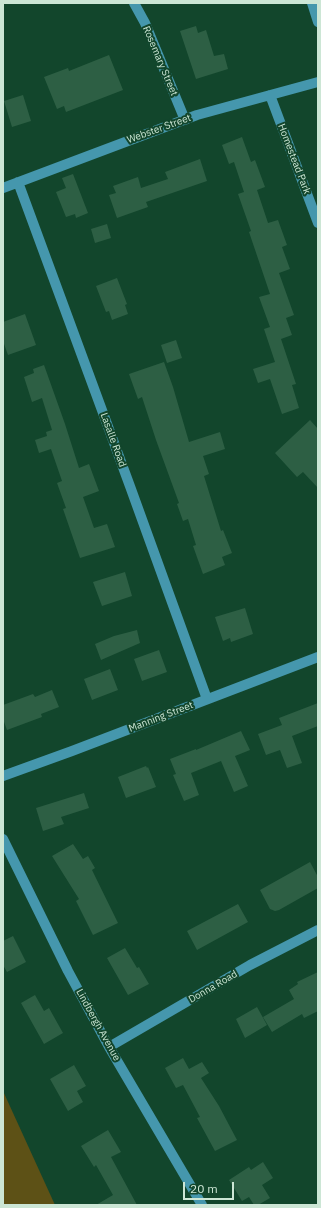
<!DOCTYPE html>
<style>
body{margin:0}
#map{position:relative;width:321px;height:1208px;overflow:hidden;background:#12462c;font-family:"IBM Plex Sans",sans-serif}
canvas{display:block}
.frame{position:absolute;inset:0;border:4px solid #cce6d5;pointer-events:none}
.scale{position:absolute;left:183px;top:1182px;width:51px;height:18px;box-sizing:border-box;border:2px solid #cce6d5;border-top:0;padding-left:5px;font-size:12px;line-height:14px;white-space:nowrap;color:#cce6d5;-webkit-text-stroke:3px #12462c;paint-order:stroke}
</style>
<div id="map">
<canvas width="321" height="1208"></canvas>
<div class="frame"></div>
<div class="scale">20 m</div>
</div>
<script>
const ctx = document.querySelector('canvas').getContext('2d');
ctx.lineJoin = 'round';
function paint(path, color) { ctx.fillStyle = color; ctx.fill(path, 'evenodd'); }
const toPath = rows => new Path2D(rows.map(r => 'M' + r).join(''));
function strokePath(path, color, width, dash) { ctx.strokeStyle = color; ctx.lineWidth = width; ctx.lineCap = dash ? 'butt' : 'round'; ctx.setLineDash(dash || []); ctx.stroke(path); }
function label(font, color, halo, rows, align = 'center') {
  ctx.font = font + ' "IBM Plex Sans",sans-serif'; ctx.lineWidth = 4; ctx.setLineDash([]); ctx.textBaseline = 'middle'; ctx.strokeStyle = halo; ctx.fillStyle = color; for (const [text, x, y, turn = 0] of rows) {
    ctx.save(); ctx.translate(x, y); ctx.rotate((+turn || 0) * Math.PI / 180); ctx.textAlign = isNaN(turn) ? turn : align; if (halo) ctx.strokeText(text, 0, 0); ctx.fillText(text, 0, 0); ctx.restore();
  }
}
const green = toPath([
 [3,1091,55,1205,3,1205]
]);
const building = toPath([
 [196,26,198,33,206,30,214,56,224,54,228,69,196,79,180,31],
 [109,55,123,90,66,112,64,106,57,109,44,77,68,68,69,71],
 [23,95,31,121,12,127,4,101],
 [242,137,251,162,255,160,265,187,257,190,268,223,278,220,287,245,282,247,290,269,279,273,294,315,286,318,292,335,281,339,296,384,292,385,299,408,282,414,270,379,258,383,253,369,275,362,264,329,270,327,259,297,270,294,249,232,251,231,238,194,244,192,234,162,229,164,222,145],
 [200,159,207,181,146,202,148,207,117,218,109,195,116,193,113,186,138,177,141,188,168,179,165,172],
 [73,174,88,213,76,218,75,214,66,217,56,192,66,188,62,178],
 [107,224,111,238,95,243,91,229],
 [117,278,127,304,125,305,128,314,112,320,109,311,106,312,96,286],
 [25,314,36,345,8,355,3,341,3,322],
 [176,340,182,358,167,363,161,345],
 [164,362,173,387,189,442,220,432,225,449,203,456,209,474,204,476,221,531,223,530,232,553,222,557,225,565,203,574,193,546,196,545,188,519,183,521,177,504,179,503,156,440,142,397,138,399,129,374],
 [44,365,65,424,79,468,89,464,99,491,83,497,94,528,107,524,115,547,80,558,63,509,66,508,57,483,62,481,51,449,39,453,35,440,47,436,46,432,52,430,42,398,32,402,24,377,34,373,33,369],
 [310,420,318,429,318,488,303,472,297,477,275,453],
 [125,572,132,596,102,606,93,582],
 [245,608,253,634,231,642,230,638,223,641,215,617],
 [137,630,140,643,101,660,95,644,114,636],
 [159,650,167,672,142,681,134,659],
 [110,669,118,690,92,700,84,679],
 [52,690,59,707,41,714,42,717,7,730,3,719,3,705,33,694,35,697],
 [318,703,318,726,292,736,302,763,287,768,280,750,266,755,258,734,282,725,279,718],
 [241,731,250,750,235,756,248,786,234,792,221,761,191,773,199,795,184,801,173,775,176,774,170,759,196,749,196,750],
 [146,766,147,768,148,767,156,787,126,798,118,777],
 [84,793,89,808,61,817,64,824,43,831,36,808],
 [73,844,83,859,88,856,95,868,92,870,118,923,93,935,76,901,79,899,52,856],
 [310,862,318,877,318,888,279,910,275,911,270,909,260,890],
 [238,904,248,922,197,950,187,931],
 [13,936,26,962,7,972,3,965,3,941],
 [125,948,137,968,139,967,149,984,128,995,107,958],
 [318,972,318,1011,304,1018,302,1014,272,1032,263,1017,294,999,289,990,298,984,297,982],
 [35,995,44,1011,49,1008,63,1033,44,1044,21,1003],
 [257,1007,267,1025,245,1038,236,1019],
 [183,1058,189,1069,202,1062,209,1073,201,1078,219,1106,237,1140,215,1151,197,1118,200,1117,183,1085,176,1088,165,1068],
 [74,1065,86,1086,77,1091,83,1102,68,1111,50,1079],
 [108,1130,121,1152,111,1157,137,1205,96,1205,113,1195,96,1165,94,1167,81,1146],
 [263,1162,273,1178,262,1185,270,1198,258,1205,254,1205,249,1197,242,1201,229,1180,249,1167,251,1170]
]);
const minor = toPath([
 [134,3,145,23,185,120],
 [312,3,318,22],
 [270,95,318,223],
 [18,182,131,489,207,699],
 [3,188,197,115,318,82],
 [3,776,72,751,318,657],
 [3,839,68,971,109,1047,202,1205],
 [109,1047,250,965,318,930]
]);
const streetNames = [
 ["Rosemary Street",160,61,67],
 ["Webster Street",159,129,-20],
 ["Homestead Park",294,159,69],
 ["Lasalle Road",113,440,70],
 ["Manning Street",161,717,-21],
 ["Donna Road",213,987,-30],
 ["Lindbergh Avenue",98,1025,61]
];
paint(green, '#5d5116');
paint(building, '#2d5f44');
strokePath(minor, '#4597ad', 10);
label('10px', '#cce6d5', '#12462c', streetNames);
</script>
